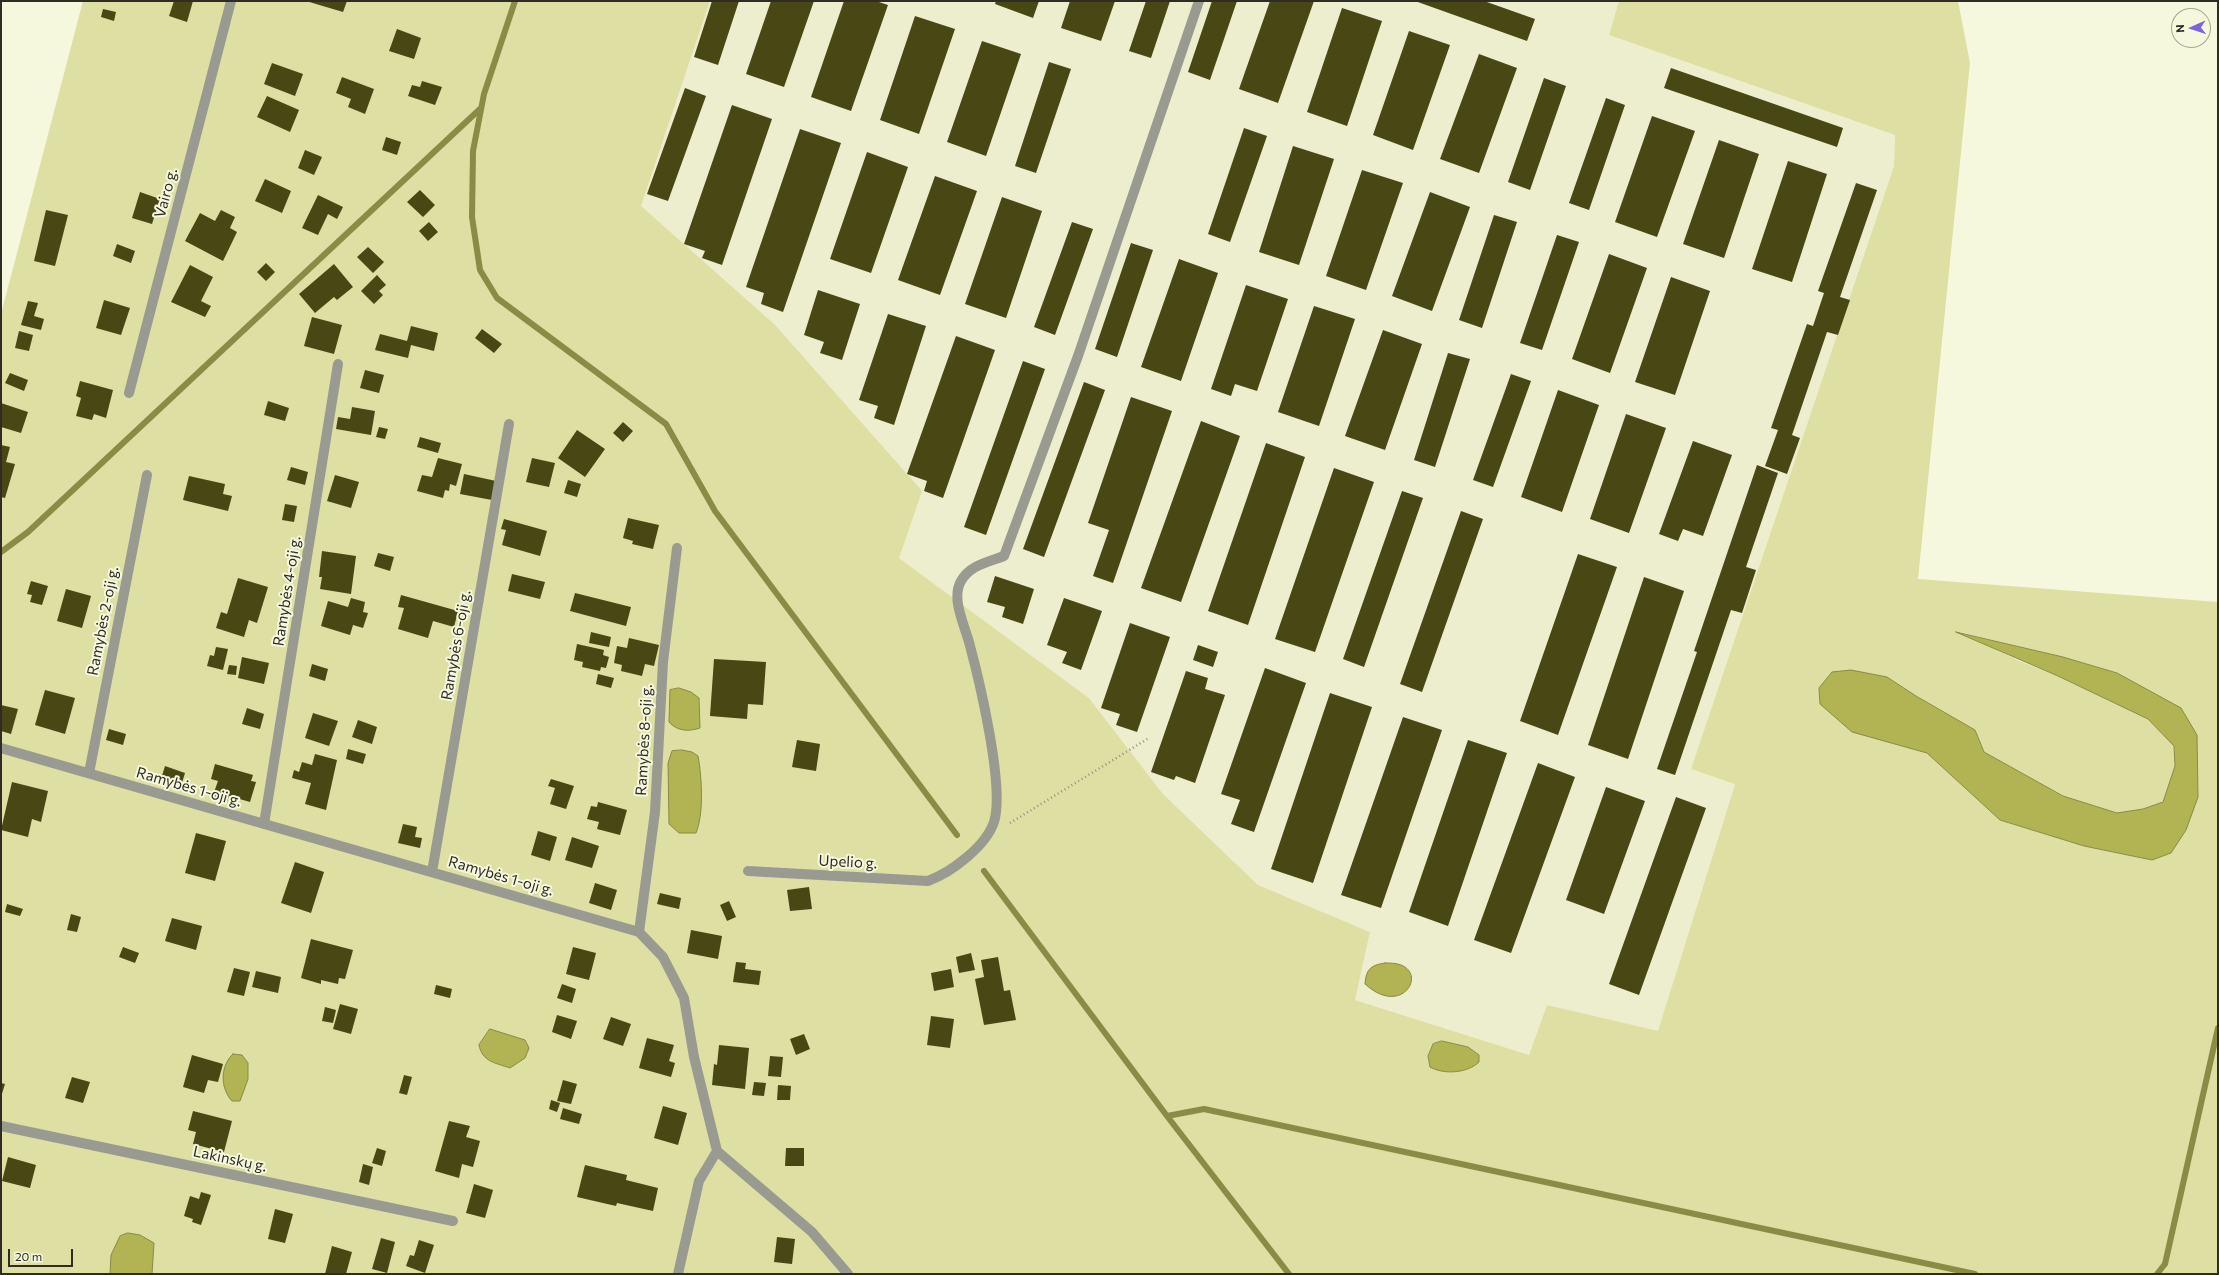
<!DOCTYPE html>
<meta charset="utf-8">
<style>
body{margin:0}
#map{position:relative;width:2219px;height:1275px;overflow:hidden;background:#f6f8de;font-family:Commissioner,sans-serif}
canvas{display:block}
.frame{position:absolute;inset:0;border:2px solid #2d2d24;pointer-events:none}
.north{position:absolute;left:2171px;top:8px;width:40px;height:40px;box-sizing:border-box;background:#f6f8de;border:1px solid #a6a794;border-radius:50%;rotate:267deg;font-size:11px;font-weight:700;line-height:16px;text-align:center;color:#2d2d24}
.north::after{content:'';display:block;margin:auto;width:14px;height:18px;background:#7e63de;clip-path:polygon(50% 0,100% 100%,50% 72%,0 100%)}
.scale{position:absolute;left:8px;top:1249px;width:65px;height:18px;box-sizing:border-box;border:2px solid #2d2d24;border-top:0;padding-left:5px;font-size:12px;line-height:14px;white-space:nowrap;color:#2d2d24;-webkit-text-stroke:3px #f6f8de;paint-order:stroke}
</style>
<div id="map">
<canvas width="2219" height="1275"></canvas>
<div class="frame"></div>
<div class="north">N</div>
<div class="scale">20 m</div>
</div>
<script>
const g = document.querySelector('canvas').getContext('2d');
g.lineJoin = 'round';
function fillPath(path, color) { g.fillStyle = color; g.fill(path, 'evenodd'); }
function stroke(path, color, width, dash) { g.strokeStyle = color; g.lineWidth = width; g.lineCap = dash ? 'butt' : 'round'; g.setLineDash(dash || []); g.stroke(path); }
function write(font, color, halo, rows, align = 'center') {
  g.font = font + ' Commissioner,sans-serif'; g.lineWidth = 4; g.setLineDash([]); g.textBaseline = 'middle'; g.strokeStyle = halo; g.fillStyle = color; for (const [text, x, y, turn = 0] of rows) {
    g.save(); g.translate(x, y); g.rotate((+turn || 0) * Math.PI / 180); g.textAlign = isNaN(turn) ? turn : align; if (halo) g.strokeText(text, 0, 0); g.fillText(text, 0, 0); g.restore();
  }
}
fillPath(new Path2D(`
 M 710,1 L 1619,1 L 1609,35 L 1895,135 L 1894,166 L 1691,769 L 1735,783 L 1658,1032 L 1547,1005 L 1529,1055 L 1355,1000 L 1370,932 L 1258,885 L 1163,794 L 1089,698 L 899,558 L 641,206 Z`), '#eceecd');
fillPath(new Path2D(`
 M 83,1 L 710,1 L 641,206 L 775,325 L 922,491 L 899,558 L 1089,698 L 1163,794 L 1258,885 L 1370,932 L 1355,1000 L 1529,1055 L 1547,1005 L 1658,1031 L 1735,784 L 1691,769 L 1894,166 L 1895,135 L 1609,35 L 1619,1 L 1958,1 L 1970,63 L 1918,579 L 2218,602 L 2218,1274 L 1,1274 L 1,314 ZM 1959,632 L 2063,657 L 2117,673 L 2197,735 L 2186,830 L 2171,852 L 2152,860 L 2084,846 L 2000,820 L 1927,753 L 1887,677 L 1916,696 L 1975,730 L 1984,752 L 2063,796 L 2117,813 L 2143,809 L 2163,802 L 2175,766 L 2174,746 L 2148,719 L 2058,676 L 2022,662 ZM 1442,1041 L 1468,1047 L 1479,1055 L 1430,1067 L 1428,1056 L 1433,1044 Z`), '#dddfa3');
const water = new Path2D(`
 M 1956,632 L 2063,657 L 2117,673 L 2181,708 L 2197,735 L 2198,797 L 2186,830 L 2171,853 L 2152,860 L 2084,846 L 2000,820 L 1927,753 L 1852,732 L 1820,704 L 1819,688 L 1832,672 L 1851,670 L 1887,677 L 1916,696 L 1975,730 L 1984,752 L 2063,796 L 2117,813 L 2143,809 L 2163,802 L 2175,766 L 2174,746 L 2148,719 L 2058,676 Z
 M 679,688 L 691,692 L 699,698 L 700,728 C 688,732 677,731 669,722 L 670,690 Z
 M 682,750 L 692,752 L 698,756 C 702,776 704,815 696,833 L 679,833 L 669,824 L 668,763 L 672,751 Z
 M 1385,963 C 1390,963 1396,963 1401,965 C 1427,975 1401,1017 1365,984 C 1366,969 1371,965 1385,963 Z
 M 490,1029 L 525,1040 L 529,1048 L 525,1058 L 510,1068 C 496,1063 482,1062 479,1045 Z
 M 1442,1041 L 1468,1047 L 1479,1055 L 1479,1062 C 1468,1073 1444,1075 1430,1067 L 1428,1056 L 1433,1044 Z
 M 233,1054 L 242,1055 L 248,1063 L 248,1079 L 240,1101 L 232,1101 C 220,1088 220,1066 233,1054 Z
 M 128,1233 L 140,1235 L 154,1243 L 152,1274 L 110,1274 L 111,1255 L 120,1236 Z`);
fillPath(water, '#b2b353');
stroke(water, '#8a8b45', 1);
stroke(new Path2D(`
 M 515,1 L 484,94 L 473,151 L 472,217 L 480,270 L 497,298 L 666,424 L 715,511 L 957,835
 M 1,552 L 28,532 L 481,108
 M 984,871 L 1167,1116 L 1289,1274
 M 1167,1116 L 1204,1109 L 1975,1274
 M 2157,1274 L 2165,1264 L 2218,1028`), '#8a8b45', 6);
fillPath(new Path2D(`
 M 174,1 L 193,1 L 187,22 L 169,16 Z
 M 306,1 L 347,1 L 343,12 Z
 M 712,1 L 739,1 L 718,65 L 694,57 Z
 M 771,1 L 814,1 L 784,87 L 746,74 Z
 M 844,1 L 876,1 L 888,5 L 851,111 L 811,97 Z
 M 996,1 L 1039,1 L 1033,18 L 995,4 Z
 M 1070,1 L 1115,1 L 1101,41 L 1061,28 Z
 M 1146,1 L 1170,1 L 1151,58 L 1129,51 Z
 M 1212,1 L 1237,1 L 1210,80 L 1188,72 Z
 M 1270,1 L 1314,1 L 1278,103 L 1239,89 Z
 M 1415,1 L 1484,1 L 1535,19 L 1527,41 Z
 M 1342,8 L 1382,21 L 1347,126 L 1307,112 Z
 M 103,9 L 116,12 L 114,21 L 101,17 Z
 M 915,16 L 955,29 L 919,134 L 880,120 Z
 M 397,29 L 421,38 L 414,59 L 389,51 Z
 M 1409,31 L 1450,45 L 1413,150 L 1373,135 Z
 M 982,41 L 1021,54 L 986,156 L 947,142 Z
 M 1479,54 L 1517,68 L 1479,173 L 1440,159 Z
 M 1049,62 L 1071,69 L 1036,173 L 1015,166 Z
 M 272,63 L 303,74 L 295,96 L 264,84 Z
 M 1671,68 L 1843,128 L 1837,147 L 1664,88 Z
 M 342,77 L 374,89 L 365,114 L 348,107 L 351,99 L 336,93 Z
 M 1544,78 L 1566,86 L 1530,190 L 1508,182 Z
 M 422,81 L 442,87 L 435,105 L 408,96 L 412,85 L 420,87 Z
 M 685,88 L 706,96 L 668,201 L 647,194 Z
 M 267,96 L 299,110 L 290,132 L 257,117 Z
 M 1606,98 L 1625,105 L 1589,210 L 1569,203 Z
 M 732,105 L 772,119 L 722,265 L 702,258 L 705,251 L 684,244 Z
 M 1652,116 L 1695,131 L 1657,237 L 1615,222 Z
 M 1244,128 L 1267,136 L 1230,242 L 1208,234 Z
 M 800,129 L 841,143 L 783,312 L 761,304 L 764,293 L 746,287 Z
 M 386,137 L 401,142 L 397,155 L 382,150 Z
 M 1719,140 L 1759,154 L 1724,258 L 1683,244 Z
 M 1293,146 L 1334,159 L 1299,265 L 1259,252 Z
 M 305,150 L 322,157 L 314,175 L 298,168 Z
 M 867,152 L 908,167 L 871,273 L 830,259 Z
 M 1788,161 L 1827,174 L 1792,282 L 1752,269 Z
 M 1362,170 L 1403,183 L 1366,290 L 1326,276 Z
 M 935,176 L 977,191 L 940,295 L 898,280 Z
 M 265,179 L 291,191 L 282,213 L 255,201 Z
 M 1856,183 L 1877,190 L 1840,297 L 1850,300 L 1838,335 L 1827,332 L 1792,435 L 1800,438 L 1787,474 L 1765,466 L 1778,430 L 1771,428 L 1807,324 L 1813,326 L 1824,293 L 1818,291 Z
 M 420,190 L 435,205 L 423,217 L 407,202 Z
 M 140,192 L 160,199 L 152,224 L 132,218 Z
 M 1430,192 L 1470,207 L 1432,311 L 1392,296 Z
 M 318,195 L 343,207 L 337,219 L 328,214 L 318,235 L 302,228 Z
 M 1002,197 L 1042,211 L 1006,318 L 965,304 Z
 M 46,210 L 68,215 L 55,266 L 34,261 Z
 M 221,210 L 235,217 L 230,228 L 237,232 L 223,261 L 185,241 L 200,213 L 215,221 Z
 M 1494,215 L 1517,222 L 1482,328 L 1459,320 Z
 M 429,222 L 438,232 L 428,241 L 419,231 Z
 M 1072,222 L 1093,229 L 1055,335 L 1034,327 Z
 M 1557,235 L 1579,242 L 1542,350 L 1520,343 Z
 M 1131,243 L 1153,250 L 1117,357 L 1095,349 Z
 M 117,244 L 135,251 L 131,263 L 113,256 Z
 M 368,247 L 384,262 L 373,273 L 357,257 Z
 M 1609,254 L 1647,268 L 1610,373 L 1572,359 Z
 M 1179,259 L 1218,273 L 1181,381 L 1141,367 Z
 M 266,263 L 275,272 L 266,281 L 257,272 Z
 M 334,264 L 353,287 L 337,300 L 334,297 L 315,313 L 299,294 Z
 M 190,265 L 213,277 L 201,301 L 211,306 L 205,317 L 171,302 Z
 M 377,275 L 386,285 L 379,291 L 383,295 L 374,304 L 361,291 Z
 M 1671,277 L 1710,291 L 1675,395 L 1635,382 Z
 M 1246,285 L 1288,299 L 1257,391 L 1235,384 L 1231,396 L 1211,389 Z
 M 818,290 L 860,304 L 842,360 L 820,353 L 824,342 L 804,335 Z
 M 104,300 L 130,308 L 121,335 L 96,328 Z
 M 28,301 L 38,303 L 34,316 L 44,319 L 41,330 L 21,325 Z
 M 1314,306 L 1355,319 L 1319,426 L 1278,412 Z
 M 888,314 L 926,326 L 894,425 L 874,418 L 878,406 L 859,400 Z
 M 312,317 L 342,325 L 334,354 L 304,346 Z
 M 411,326 L 438,333 L 434,351 L 411,345 L 408,358 L 375,350 L 380,334 L 407,341 Z
 M 482,329 L 502,344 L 494,353 L 475,338 Z
 M 1383,330 L 1422,344 L 1385,450 L 1345,436 Z
 M 19,331 L 33,335 L 29,351 L 15,348 Z
 M 956,336 L 995,350 L 943,498 L 924,491 L 927,481 L 907,474 Z
 M 1448,353 L 1470,359 L 1435,467 L 1414,460 Z
 M 1023,361 L 1045,369 L 986,535 L 964,527 Z
 M 365,370 L 384,375 L 379,393 L 360,388 Z
 M 10,373 L 28,380 L 24,391 L 5,383 Z
 M 1511,374 L 1531,381 L 1493,487 L 1473,480 Z
 M 80,381 L 113,390 L 106,418 L 94,414 L 92,420 L 76,416 L 81,398 L 76,396 Z
 M 1084,382 L 1105,390 L 1044,557 L 1023,549 Z
 M 1558,390 L 1599,405 L 1562,512 L 1521,497 Z
 M 1131,397 L 1172,411 L 1113,583 L 1093,576 L 1109,530 L 1088,523 Z
 M 268,401 L 289,408 L 285,421 L 264,415 Z
 M 1,403 L 28,412 L 21,433 L 1,427 Z
 M 352,407 L 375,411 L 371,435 L 336,429 L 338,417 L 350,419 Z
 M 1626,414 L 1666,428 L 1629,533 L 1590,519 Z
 M 1201,421 L 1240,436 L 1181,602 L 1141,588 Z
 M 623,422 L 633,431 L 623,442 L 613,433 Z
 M 379,427 L 388,429 L 385,439 L 376,437 Z
 M 577,430 L 605,449 L 585,477 L 558,458 Z
 M 420,437 L 441,443 L 438,453 L 417,447 Z
 M 1693,441 L 1732,455 L 1703,536 L 1683,529 L 1678,541 L 1659,534 Z
 M 1266,443 L 1305,457 L 1248,625 L 1208,611 Z
 M 1,445 L 10,447 L 6,462 L 15,464 L 5,498 L 1,497 Z
 M 438,458 L 462,464 L 456,486 L 450,484 L 449,491 L 445,490 L 443,498 L 417,491 L 422,475 L 432,477 Z
 M 532,458 L 555,463 L 549,487 L 526,482 Z
 M 1757,465 L 1778,473 L 1746,567 L 1756,570 L 1742,613 L 1731,610 L 1675,775 L 1657,769 L 1697,652 L 1694,651 Z
 M 291,467 L 308,472 L 305,485 L 287,480 Z
 M 1334,468 L 1374,482 L 1315,652 L 1275,639 Z
 M 464,474 L 496,481 L 492,500 L 460,494 Z
 M 335,475 L 359,482 L 351,508 L 327,501 Z
 M 189,476 L 225,484 L 223,494 L 232,496 L 228,511 L 183,500 Z
 M 568,480 L 581,484 L 577,497 L 564,493 Z
 M 1402,491 L 1423,498 L 1364,667 L 1343,659 Z
 M 285,504 L 297,506 L 294,522 L 282,520 Z
 M 1461,511 L 1483,519 L 1422,692 L 1400,684 Z
 M 628,518 L 659,525 L 653,549 L 632,544 L 633,541 L 623,538 Z
 M 504,519 L 547,531 L 540,556 L 502,545 L 506,530 L 501,529 Z
 M 322,551 L 356,556 L 351,594 L 320,589 L 322,577 L 319,577 Z
 M 378,553 L 394,557 L 390,571 L 374,566 Z
 M 1578,554 L 1617,567 L 1558,735 L 1520,721 Z
 M 512,574 L 545,582 L 540,599 L 508,591 Z
 M 995,576 L 1034,589 L 1023,624 L 1002,617 L 1005,607 L 987,602 Z
 M 1644,577 L 1684,591 L 1628,759 L 1588,745 Z
 M 238,578 L 268,587 L 257,623 L 249,620 L 244,637 L 216,628 L 221,612 L 227,614 Z
 M 31,581 L 48,586 L 42,605 L 30,602 L 32,595 L 27,594 Z
 M 66,589 L 91,596 L 82,628 L 57,621 Z
 M 575,593 L 631,607 L 626,626 L 570,611 Z
 M 401,595 L 458,611 L 454,627 L 433,621 L 428,638 L 398,629 L 404,608 L 398,607 Z
 M 351,598 L 365,602 L 363,612 L 368,613 L 363,628 L 353,625 L 350,635 L 321,626 L 328,601 L 348,607 Z
 M 1064,598 L 1102,611 L 1081,670 L 1062,663 L 1067,652 L 1047,645 Z
 M 1130,623 L 1170,637 L 1137,732 L 1116,725 L 1120,714 L 1101,708 Z
 M 591,632 L 611,637 L 609,647 L 589,643 Z
 M 629,638 L 659,645 L 654,666 L 645,664 L 642,676 L 621,671 L 622,665 L 614,663 L 617,646 L 627,648 Z
 M 577,644 L 604,650 L 603,655 L 609,657 L 606,668 L 601,667 L 600,671 L 582,667 L 583,662 L 574,660 Z
 M 1198,645 L 1218,652 L 1213,667 L 1193,660 Z
 M 216,647 L 228,649 L 223,670 L 207,666 L 210,655 L 214,656 Z
 M 242,657 L 269,663 L 264,684 L 238,678 Z
 M 714,659 L 766,662 L 763,705 L 748,704 L 747,719 L 710,716 Z
 M 312,664 L 328,669 L 325,681 L 309,676 Z
 M 229,665 L 237,666 L 236,675 L 227,674 Z
 M 1265,668 L 1306,683 L 1254,832 L 1231,824 L 1240,800 L 1221,794 Z
 M 1186,671 L 1208,678 L 1205,689 L 1225,695 L 1195,783 L 1176,776 L 1174,780 L 1151,772 Z
 M 598,674 L 614,678 L 611,688 L 596,684 Z
 M 45,690 L 75,698 L 65,734 L 35,725 Z
 M 1330,693 L 1372,707 L 1313,883 L 1271,869 Z
 M 1,705 L 18,709 L 11,734 L 1,731 Z
 M 247,708 L 264,714 L 260,729 L 242,724 Z
 M 313,713 L 338,721 L 329,746 L 305,738 Z
 M 1403,717 L 1442,730 L 1381,908 L 1341,895 Z
 M 358,720 L 377,727 L 372,744 L 352,737 Z
 M 109,729 L 126,734 L 123,745 L 106,740 Z
 M 797,740 L 820,744 L 816,771 L 792,767 Z
 M 1468,740 L 1507,753 L 1448,926 L 1409,912 Z
 M 348,749 L 366,754 L 363,764 L 346,759 Z
 M 315,754 L 337,760 L 326,810 L 305,804 L 311,783 L 292,778 L 294,770 L 299,772 L 302,762 L 312,765 Z
 M 1538,763 L 1575,777 L 1511,953 L 1474,940 Z
 M 215,764 L 253,775 L 251,781 L 256,782 L 250,802 L 229,796 L 227,802 L 212,798 L 218,781 L 211,779 Z
 M 165,766 L 185,773 L 181,786 L 161,779 Z
 M 551,779 L 574,786 L 566,809 L 550,804 L 555,788 L 548,786 Z
 M 12,782 L 48,791 L 41,822 L 32,819 L 28,837 L 1,830 Z
 M 1606,787 L 1645,801 L 1604,914 L 1566,900 Z
 M 1676,797 L 1706,808 L 1639,995 L 1609,984 Z
 M 598,802 L 627,810 L 620,835 L 597,829 L 599,822 L 587,819 L 591,806 L 597,807 Z
 M 403,824 L 417,827 L 415,837 L 422,838 L 420,848 L 398,843 Z
 M 538,831 L 557,837 L 550,861 L 531,855 Z
 M 196,833 L 226,841 L 215,881 L 185,873 Z
 M 572,837 L 599,846 L 592,868 L 565,860 Z
 M 295,862 L 324,872 L 311,913 L 281,903 Z
 M 595,883 L 617,890 L 611,910 L 589,903 Z
 M 809,887 L 812,909 L 790,911 L 787,890 Z
 M 660,893 L 681,898 L 679,909 L 657,904 Z
 M 729,901 L 736,917 L 727,921 L 720,905 Z
 M 7,904 L 23,909 L 20,916 L 5,912 Z
 M 71,914 L 81,917 L 77,932 L 67,930 Z
 M 172,918 L 202,926 L 196,950 L 165,941 Z
 M 691,930 L 722,936 L 718,959 L 687,953 Z
 M 311,939 L 353,950 L 345,979 L 339,978 L 338,984 L 321,980 L 321,984 L 301,978 Z
 M 123,947 L 139,953 L 135,963 L 119,957 Z
 M 573,947 L 596,953 L 589,980 L 566,974 Z
 M 971,953 L 975,970 L 959,973 L 956,957 Z
 M 998,957 L 1004,991 L 1010,990 L 1016,1020 L 984,1025 L 975,979 L 984,977 L 981,960 Z
 M 736,962 L 746,963 L 745,969 L 761,971 L 759,985 L 733,982 Z
 M 234,968 L 250,972 L 244,996 L 227,992 Z
 M 951,969 L 954,987 L 934,991 L 931,973 Z
 M 256,971 L 281,977 L 278,993 L 252,987 Z
 M 562,984 L 576,989 L 572,1003 L 557,998 Z
 M 436,985 L 452,989 L 450,998 L 434,994 Z
 M 340,1004 L 358,1009 L 351,1034 L 333,1029 Z
 M 325,1007 L 336,1010 L 333,1023 L 322,1021 Z
 M 557,1015 L 577,1021 L 571,1039 L 552,1032 Z
 M 931,1016 L 954,1019 L 950,1048 L 927,1045 Z
 M 611,1017 L 631,1024 L 623,1046 L 603,1039 Z
 M 804,1034 L 810,1049 L 796,1055 L 790,1039 Z
 M 647,1038 L 674,1045 L 669,1061 L 675,1063 L 671,1077 L 639,1068 Z
 M 719,1045 L 749,1048 L 745,1089 L 712,1085 L 714,1064 L 717,1065 Z
 M 192,1055 L 223,1064 L 218,1082 L 208,1080 L 204,1093 L 183,1087 Z
 M 770,1056 L 783,1057 L 781,1077 L 768,1076 Z
 M 404,1075 L 412,1077 L 407,1095 L 399,1093 Z
 M 72,1077 L 90,1082 L 83,1103 L 65,1098 Z
 M 563,1080 L 577,1084 L 571,1104 L 557,1101 Z
 M 754,1082 L 766,1083 L 764,1096 L 752,1095 Z
 M 1,1083 L 5,1084 L 1,1097 Z
 M 778,1085 L 791,1086 L 790,1100 L 777,1100 Z
 M 551,1100 L 560,1103 L 557,1112 L 549,1109 Z
 M 663,1106 L 687,1113 L 678,1145 L 654,1138 Z
 M 563,1108 L 582,1114 L 579,1124 L 560,1119 Z
 M 193,1111 L 232,1121 L 224,1152 L 193,1144 L 196,1132 L 188,1130 Z
 M 449,1121 L 470,1126 L 466,1137 L 480,1141 L 473,1167 L 462,1164 L 459,1178 L 435,1171 Z
 M 377,1148 L 386,1151 L 382,1166 L 372,1163 Z
 M 786,1148 L 804,1148 L 804,1166 L 785,1166 Z
 M 8,1157 L 36,1165 L 30,1188 L 2,1181 Z
 M 363,1164 L 373,1167 L 369,1185 L 359,1182 Z
 M 585,1165 L 627,1175 L 626,1180 L 658,1188 L 653,1211 L 617,1203 L 616,1206 L 577,1197 Z
 M 474,1184 L 493,1190 L 485,1218 L 466,1213 Z
 M 201,1192 L 211,1195 L 201,1225 L 192,1222 L 193,1219 L 184,1216 L 190,1196 L 199,1199 Z
 M 275,1209 L 293,1214 L 285,1243 L 268,1239 Z
 M 777,1237 L 795,1239 L 792,1264 L 774,1262 Z
 M 381,1238 L 395,1242 L 387,1273 L 372,1269 Z
 M 419,1240 L 434,1245 L 425,1273 L 406,1266 L 410,1255 L 414,1256 Z
 M 332,1246 L 352,1252 L 346,1274 L 325,1274 Z`), '#484814');
stroke(new Path2D(`
 M 1010,823 L 1149,738`), '#939483', 2.5, [1, 3]);
stroke(new Path2D(`
 M 129,393 L 231,1
 M 1,748 L 639,932 L 663,957 L 684,998 L 694,1057 L 717,1151 L 699,1181 L 678,1274
 M 89,773 L 147,475
 M 264,824 L 338,364
 M 748,871 L 928,881 C 952,872 986,846 994,822 C 1005,787 979,679 969,642 C 964,624 951,598 961,581 C 970,565 988,562 1004,556 L 1078,356 L 1199,1
 M 432,872 L 509,424
 M 639,932 L 655,812 L 663,662 L 677,548
 M 1,1126 L 453,1221
 M 717,1151 L 812,1232 L 848,1274`), '#9a9b90', 10);
write('15px', '#2d2d24', '#f6f8de', [
 ["Vairo g.",166,193,-75],
 ["Ramybės 4-oji g.",287,591,-81],
 ["Ramybės 2-oji g.",103,621,-79],
 ["Ramybės 6-oji g.",456,645,-80],
 ["Ramybės 8-oji g.",644,740,-87],
 ["Ramybės 1-oji g.",189,787,16],
 ["Upelio g.",848,862,3],
 ["Ramybės 1-oji g.",501,876,16],
 ["Lakinskų g.",230,1159,12]
]);
</script>
